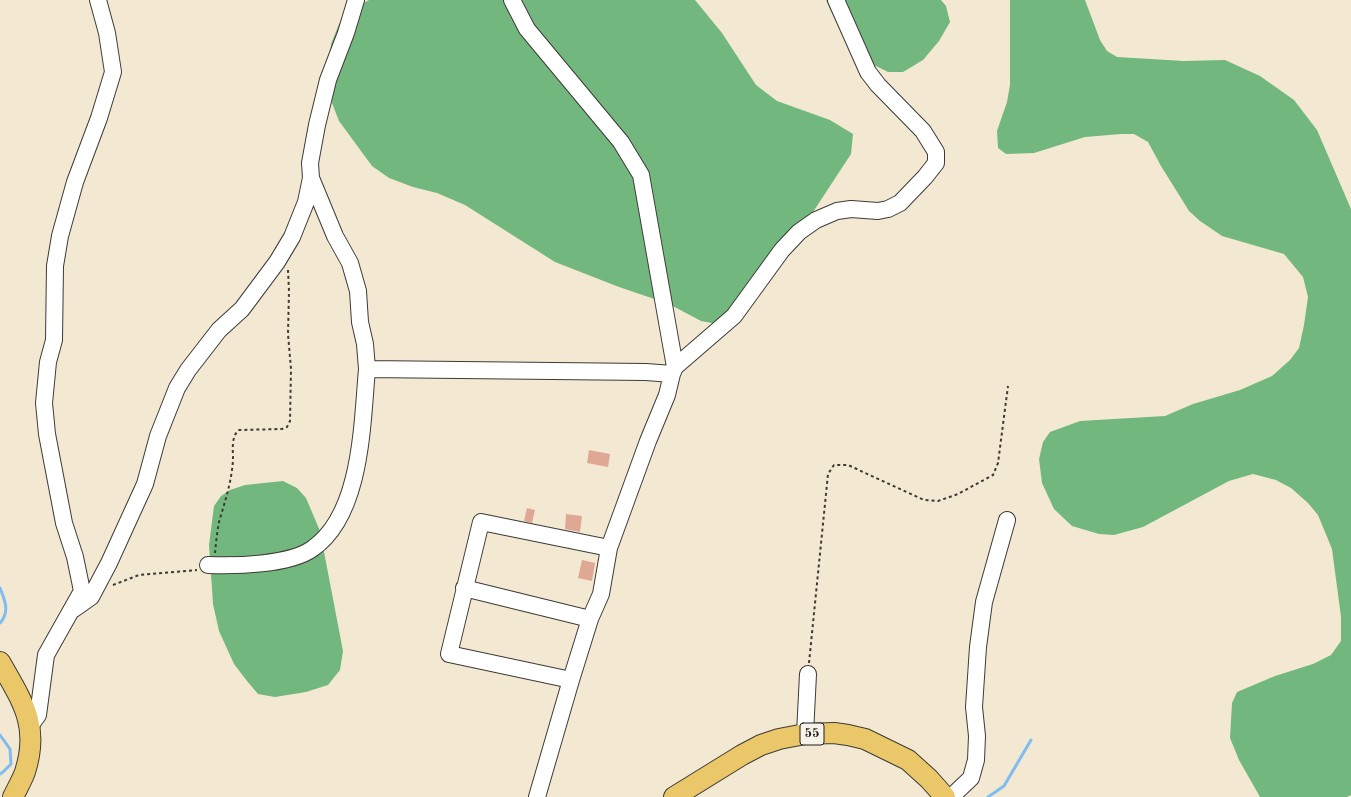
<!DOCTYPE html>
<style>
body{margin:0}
canvas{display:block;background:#f3e8d1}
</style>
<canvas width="1351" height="797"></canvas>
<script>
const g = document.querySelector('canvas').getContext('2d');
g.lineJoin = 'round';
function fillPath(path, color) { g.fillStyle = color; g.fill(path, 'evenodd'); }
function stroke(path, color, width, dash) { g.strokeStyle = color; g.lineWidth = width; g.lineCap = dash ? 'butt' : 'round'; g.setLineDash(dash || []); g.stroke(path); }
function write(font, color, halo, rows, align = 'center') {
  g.font = font + ' "Old Standard TT",serif'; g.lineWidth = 3; g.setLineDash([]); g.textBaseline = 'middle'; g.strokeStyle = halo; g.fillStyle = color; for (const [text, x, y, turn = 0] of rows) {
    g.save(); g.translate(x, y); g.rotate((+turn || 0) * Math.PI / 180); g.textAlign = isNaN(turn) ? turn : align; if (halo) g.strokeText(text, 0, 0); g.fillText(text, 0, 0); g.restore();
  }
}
fillPath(new Path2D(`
 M 369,0 L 695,0 L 722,33 L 756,85 L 777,101 L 830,120 L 853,134 L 851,154 L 815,209 L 742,312 L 717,324 L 701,321 L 669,304 L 619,287 L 555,262 L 465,205 L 437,193 L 413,187 L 389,178 L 372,166 L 339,121 L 330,98 L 329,66 L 331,44 L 339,24 L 349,11 Z
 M 826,0 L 941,0 L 946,6 L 950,22 L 939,41 L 923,60 L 903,72 L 888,72 L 866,61 L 842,35 Z
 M 1010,0 L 1085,0 L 1100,40 L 1107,51 L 1117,57 L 1184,61 L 1225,60 L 1260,76 L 1294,100 L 1317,130 L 1351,209 L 1351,795 L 1347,797 L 1260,797 L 1239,760 L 1230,738 L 1232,703 L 1237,692 L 1275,676 L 1313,664 L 1331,655 L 1341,641 L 1341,617 L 1332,549 L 1318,515 L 1308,503 L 1291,488 L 1276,480 L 1253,474 L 1229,481 L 1143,527 L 1114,535 L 1099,534 L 1072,526 L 1054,509 L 1042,483 L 1039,459 L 1043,442 L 1050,432 L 1080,421 L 1165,416 L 1193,404 L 1240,390 L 1272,376 L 1290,360 L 1299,348 L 1304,325 L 1308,297 L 1303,277 L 1284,254 L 1222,236 L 1200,221 L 1189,211 L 1161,166 L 1148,142 L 1134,134 L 1121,134 L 1085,137 L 1034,153 L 1006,154 L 998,148 L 997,131 L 1007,102 L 1010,85 Z
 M 283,481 L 297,488 L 306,498 L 320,531 L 343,651 L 340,670 L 328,685 L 306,692 L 275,697 L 258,694 L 247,681 L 234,664 L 219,631 L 213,604 L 209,545 L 214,506 L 221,496 L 230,490 L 245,485 Z`), '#72b87e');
stroke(new Path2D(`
 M 0,588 C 5,600 10,612 0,623
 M 0,735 L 10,749 L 11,764 L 3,772 L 0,774
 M 988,797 L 1004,786 L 1031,740`), '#7ebcf1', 3);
fillPath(new Path2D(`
 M 589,450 L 610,454 L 608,467 L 587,463 Z
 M 527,508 L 535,510 L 532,523 L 524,521 Z
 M 566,514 L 582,516 L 580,532 L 565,529 Z
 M 582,560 L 595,563 L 592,581 L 578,578 Z`), '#dfa895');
const minor = new Path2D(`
 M 512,0 L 527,29 L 621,142 L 641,175 L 675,367 L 672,374 L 667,395 L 648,441 L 609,548 L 601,594 L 590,619 L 571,680 L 537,797
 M 311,178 L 335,236 L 350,263 L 358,291 L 360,322 L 365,344 L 367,369 L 646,372 L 672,374
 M 675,367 L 734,316 L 782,250 L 799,232 L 816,220 L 837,211 L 851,209 L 878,211 L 888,209 L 900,203 L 925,177 L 936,163 L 936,152 L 923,131 L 878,85 L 868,72 L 836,0
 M 208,565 C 236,566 289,565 312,549 C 362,515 362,424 367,369
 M 464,588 L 590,619
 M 74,609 L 91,597 L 109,563 L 145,484 L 158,436 L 177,388 L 188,370 L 219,330 L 242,309 L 277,262 L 292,237 L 306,202 L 311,178 L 310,163 L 317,125 L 328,80 L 346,33 L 356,0
 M 571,680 L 449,654 L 481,522 L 609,548
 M 30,726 L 38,715 L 46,655 L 82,591 L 75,557 L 64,523 L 47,434 L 44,403 L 48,362 L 54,340 L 55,266 L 60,236 L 75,182 L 99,118 L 113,72 L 107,33 L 98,0
 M 805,734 L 808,674
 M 951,797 L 971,778 L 976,760 L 977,736 L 974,707 L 978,647 L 984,602 L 1007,520`);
const major = new Path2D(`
 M 0,662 C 22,701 40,725 25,772 C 22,780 17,789 13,797
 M 674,797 L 742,755 L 761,745 L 779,739 L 805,734 L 834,733 L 848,735 L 865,739 L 908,760 L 929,779 L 945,797`);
stroke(minor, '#3c3b37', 18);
stroke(major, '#3c3b37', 22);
stroke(new Path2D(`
 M 215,553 C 216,543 217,532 219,522 C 225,501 232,481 233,459 C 233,450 231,436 239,430 L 282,429 L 287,427 L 290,421 L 291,369 L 288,334 L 289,291 L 288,270
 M 113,585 L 139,575 L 197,570
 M 809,663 L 828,474 L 834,465 L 848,465 L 924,500 L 938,501 L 958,494 L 993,475 L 998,463 L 1008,386`), '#3c3b37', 2, [3, 3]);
stroke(minor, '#fff', 16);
stroke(major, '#eac769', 20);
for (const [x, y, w] of [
 [812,734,24]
]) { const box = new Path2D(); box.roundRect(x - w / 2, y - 11, w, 22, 3); g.fillStyle = '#f7f3e8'; g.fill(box); stroke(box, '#1c1c1c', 1); }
write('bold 13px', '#1c1c1c', null, [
 ["55",812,734]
]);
</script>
